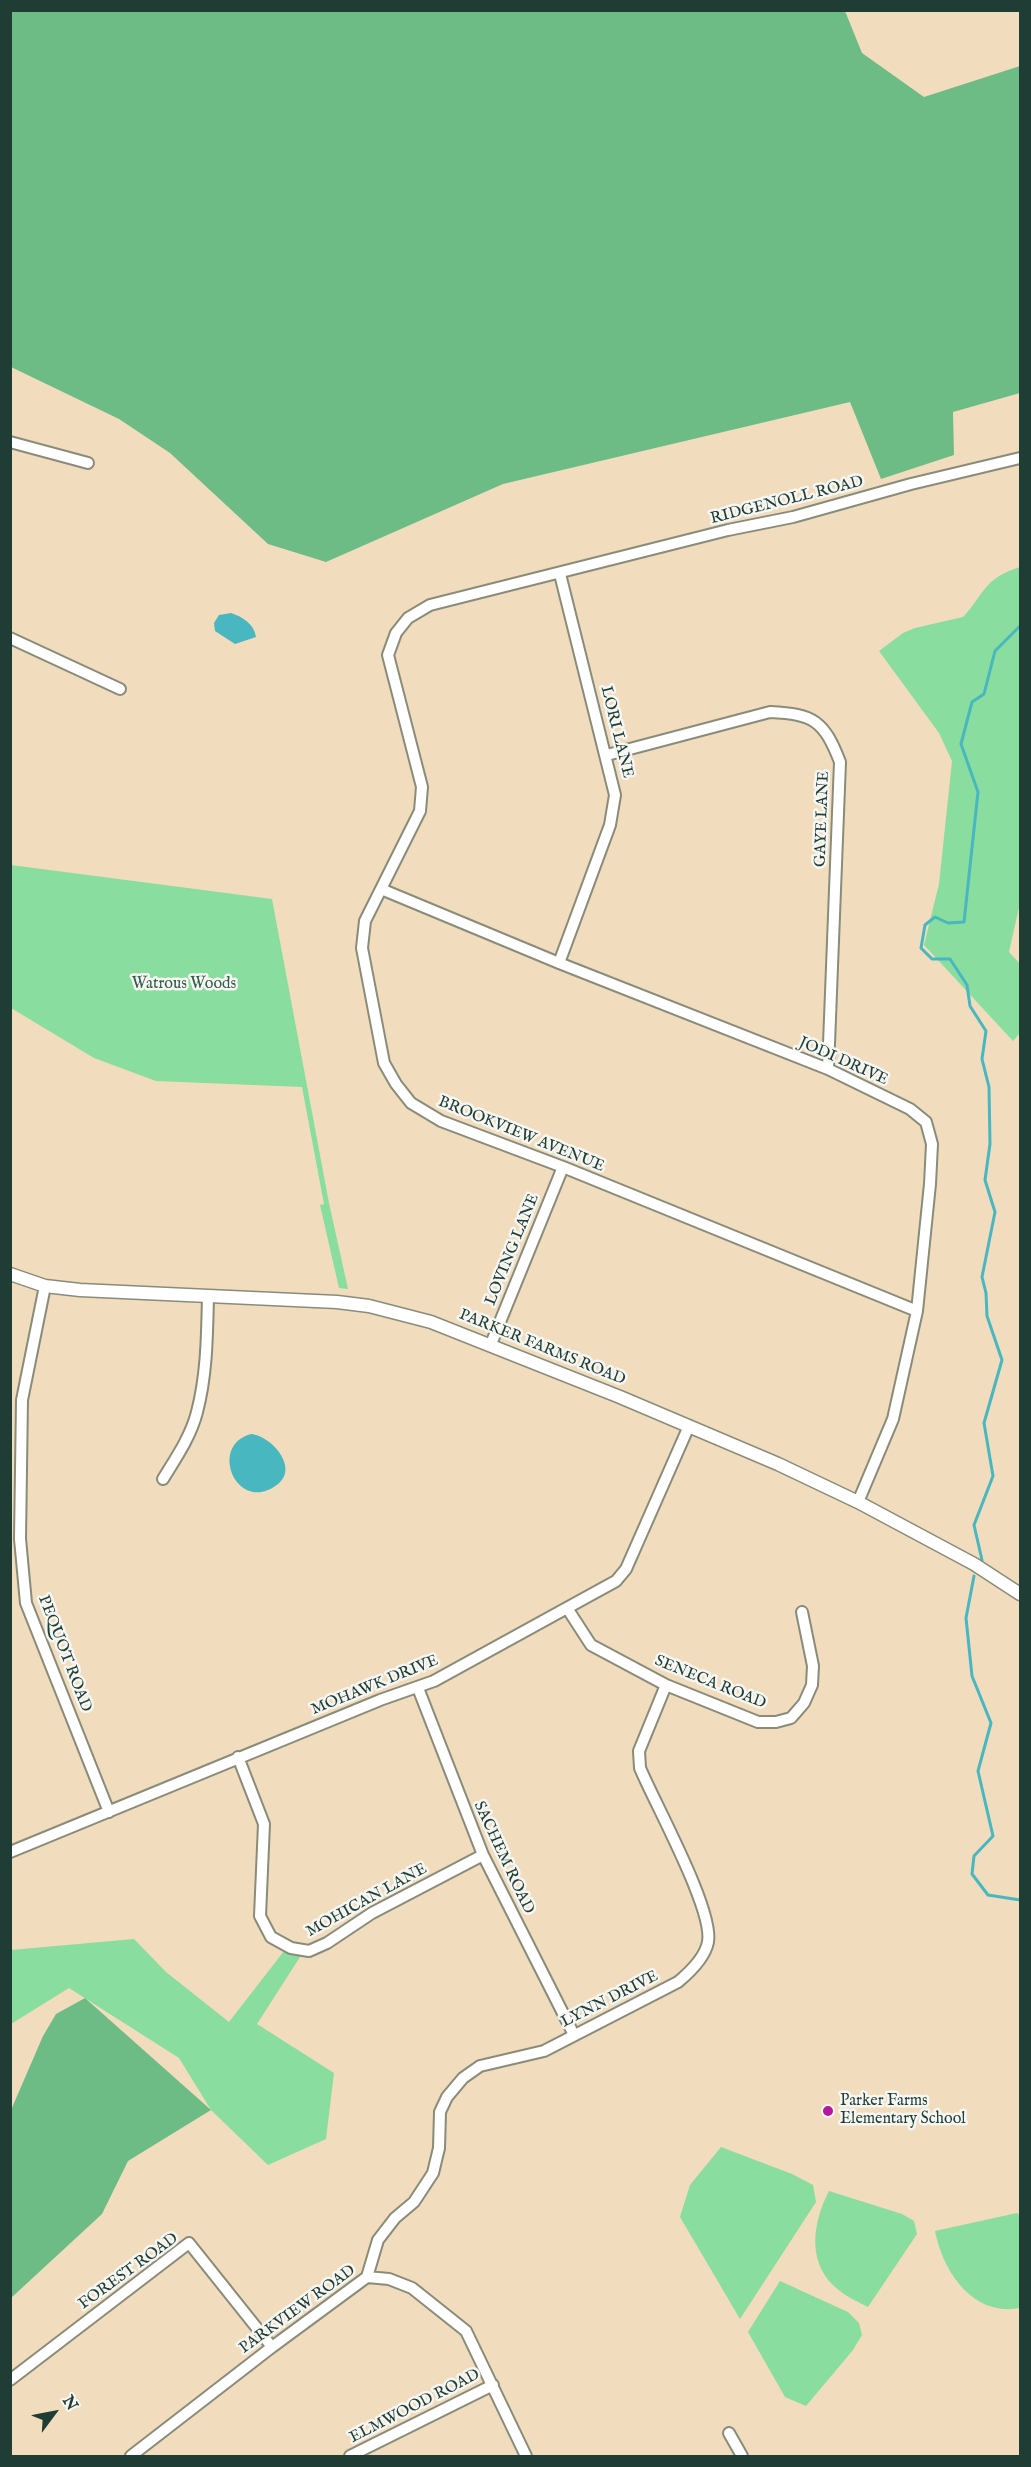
<!DOCTYPE html>
<style>
body{margin:0}
#map{position:relative;width:1031px;height:2467px;overflow:hidden;background:#f1dcbe;font-family:"IM FELL English",serif}
canvas{display:block}
.frame{position:absolute;inset:0;border:12px solid #1f3d34;pointer-events:none}
.north{position:absolute;left:24px;top:2383px;width:60px;height:60px;-webkit-text-stroke:4px #f6f6f2;paint-order:stroke;rotate:58deg;font-size:16px;font-weight:700;line-height:24px;text-align:center;color:#1f3d34}
.north::after{content:'';display:block;margin:auto;width:21px;height:27px;background:#1f3d34;clip-path:polygon(50% 0,100% 100%,50% 72%,0 100%)}
</style>
<div id="map">
<canvas width="1031" height="2467"></canvas>
<div class="frame"></div>
<div class="north">N</div>
</div>
<script>
const g = document.querySelector('canvas').getContext('2d');
g.lineJoin = 'round';
function fillPath(path, color) { g.fillStyle = color; g.fill(path, 'evenodd'); }
function stroke(path, color, width, dash) { g.strokeStyle = color; g.lineWidth = width; g.lineCap = dash ? 'butt' : 'round'; g.setLineDash(dash || []); g.stroke(path); }
function write(font, color, halo, rows, align = 'center') {
  g.font = font + ' "IM FELL English",serif'; g.lineWidth = 5; g.setLineDash([]); g.textBaseline = 'middle'; g.strokeStyle = halo; g.fillStyle = color; for (const [text, x, y, turn = 0] of rows) {
    g.save(); g.translate(x, y); g.rotate((+turn || 0) * Math.PI / 180); g.textAlign = isNaN(turn) ? turn : align; if (halo) g.strokeText(text, 0, 0); g.fillText(text, 0, 0); g.restore();
  }
}
fillPath(new Path2D(`
 M 1020,567 L 1020,903 L 1009,952 L 1020,964 L 1020,1033 L 1013,1041 L 924,945 L 939,884 L 952,761 L 939,733 L 879,651 L 903,633 L 915,628 L 963,617 C 986,592 983,579 1020,567 Z
 M 11,865 L 272,899 L 329,1203 L 348,1289 L 339,1288 L 320,1205 L 324,1204 L 302,1087 L 156,1081 L 94,1058 L 11,1008 Z
 M 134,1939 L 166,1972 L 229,2022 L 291,1942 L 307,1946 L 257,2024 L 334,2073 L 326,2139 L 268,2165 L 211,2110 L 179,2058 L 69,1988 L 11,2024 L 11,1950 Z
 M 721,2147 L 792,2174 L 813,2185 L 816,2202 L 740,2319 L 680,2217 L 690,2185 Z
 M 829,2191 L 902,2214 L 914,2221 L 917,2234 L 868,2307 C 859,2302 848,2298 840,2291 C 806,2266 812,2224 829,2191 Z
 M 1017,2213 L 1020,2215 L 1020,2308 C 973,2317 943,2272 935,2231 Z
 M 780,2281 L 848,2312 L 859,2323 L 862,2335 L 853,2350 L 806,2406 L 785,2397 L 748,2332 Z`), '#89dd9e');
fillPath(new Path2D(`
 M 10,11 L 845,11 L 862,53 L 924,97 L 1020,66 L 1020,393 L 953,412 L 954,455 L 881,479 L 850,402 L 503,484 L 326,562 L 268,544 L 170,453 L 119,419 L 11,367 Z
 M 85,1998 L 211,2110 L 128,2161 L 102,2214 L 11,2298 L 11,2110 L 43,2036 L 56,2014 Z`), '#6ebc85');
fillPath(new Path2D(`
 M 231,613 C 243,617 254,624 256,637 L 235,644 L 215,631 L 214,623 L 219,615 Z
 M 251,1434 C 272,1436 299,1468 278,1484 C 238,1516 207,1446 251,1434 Z`), '#48b7c0');
stroke(new Path2D(`
 M 982,1560 L 974,1525 L 993,1476 L 984,1423 L 1002,1360 L 987,1316 L 986,1293 L 982,1277 L 995,1212 L 985,1180 L 990,1144 L 989,1087 L 982,1059 L 986,1031 L 970,1006 L 967,985 L 950,959 L 932,959 L 921,948 L 925,925 L 935,917 L 948,923 L 964,922 L 978,792 L 961,744 L 972,702 L 984,694 L 995,651 L 1020,626
 M 974,1576 L 966,1618 L 972,1676 L 991,1723 L 978,1771 L 993,1836 L 974,1856 L 972,1874 L 988,1895 L 1020,1900`), '#48b7c0', 3);
const minor = new Path2D(`
 M 10,442 L 88,463
 M 10,638 L 120,689
 M 607,755 L 770,712 C 814,714 824,721 840,762 L 828,1069
 M 381,889 L 559,963 L 828,1069 L 910,1109 L 926,1122 L 932,1144 L 930,1184 L 917,1311 L 893,1419 L 858,1502
 M 559,963 L 610,825 L 615,795 L 560,574
 M 45,1286 L 22,1400 L 20,1539 L 26,1603 L 109,1812
 M 917,1311 L 563,1167 L 441,1121 L 411,1103 L 396,1084 L 384,1063 L 362,948 L 365,921 L 420,811 L 422,787 L 388,655 L 396,633 L 408,618 L 430,605 L 728,530 L 793,517 L 911,484 L 1020,458
 M 491,1344 L 563,1167
 M 163,1479 C 176,1458 191,1436 197,1412 C 207,1374 207,1335 208,1296
 M 567,1608 L 591,1645 L 666,1685 L 758,1722 L 776,1722 L 791,1718 L 804,1703 L 812,1685 L 813,1666 L 802,1612
 M 418,1688 L 483,1855 L 574,2035
 M 238,1757 L 264,1824 L 260,1916 L 271,1937 L 291,1948 L 309,1951 L 327,1943 L 372,1913 L 483,1855
 M 10,1852 L 380,1700 L 434,1681 L 616,1581 L 626,1569 L 689,1426
 M 367,2277 L 378,2240 L 395,2218 L 414,2202 L 433,2173 L 439,2148 L 440,2112 L 447,2097 L 463,2078 L 480,2066 L 544,2051 L 678,1982 C 690,1972 705,1958 708,1942 C 714,1910 655,1804 640,1768 L 639,1751 L 666,1685
 M 10,2380 L 189,2243 L 272,2347
 M 729,2433 L 742,2456
 M 131,2456 L 272,2347 L 367,2277 L 389,2279 L 412,2288 L 466,2331 L 526,2456
 M 350,2456 L 493,2385`);
const tertiary = new Path2D(`
 M 10,1274 L 45,1286 L 80,1290 L 337,1302 L 369,1306 L 431,1322 L 620,1397 L 778,1464 L 858,1502 L 974,1564 L 1020,1594`);
stroke(minor, '#888c79', 14);
stroke(tertiary, '#888c79', 15);
stroke(minor, '#fff', 10);
stroke(tertiary, '#fff', 12);
for (const [x, y, r, color] of [
 [828,2111,6,"#b5179e"]
]) { const dot = new Path2D(); dot.arc(x, y, r, 0, 2 * Math.PI); g.fillStyle = color; g.fill(dot); stroke(dot, '#f6f6f2', 2); }
write('16px', '#1f3d34', '#f6f6f2', [
 ["RIDGENOLL ROAD",787,501,-14],
 ["LORI LANE",616,732,76],
 ["GAYE LANE",823,819,-88],
 ["JODI DRIVE",843,1062,24],
 ["BROOKVIEW AVENUE",521,1135,22],
 ["LOVING LANE",513,1250,-68],
 ["PARKER FARMS ROAD",542,1348,22],
 ["PEQUOT ROAD",64,1654,69],
 ["SENECA ROAD",710,1683,22],
 ["MOHAWK DRIVE",375,1686,-22],
 ["SACHEM ROAD",503,1858,65],
 ["MOHICAN LANE",367,1901,-29],
 ["LYNN DRIVE",610,2000,-27],
 ["FOREST ROAD",129,2272,-36],
 ["PARKVIEW ROAD",298,2310,-36],
 ["ELMWOOD ROAD",415,2407,-27]
]);
write('16px', '#345d49', '#f6f6f2', [
 ["Watrous Woods",184,985]
]);
write('16px', '#1f3d34', '#f6f6f2', [
 ["Parker Farms",840,2102],
 ["Elementary School",840,2120]
], 'left');
</script>
